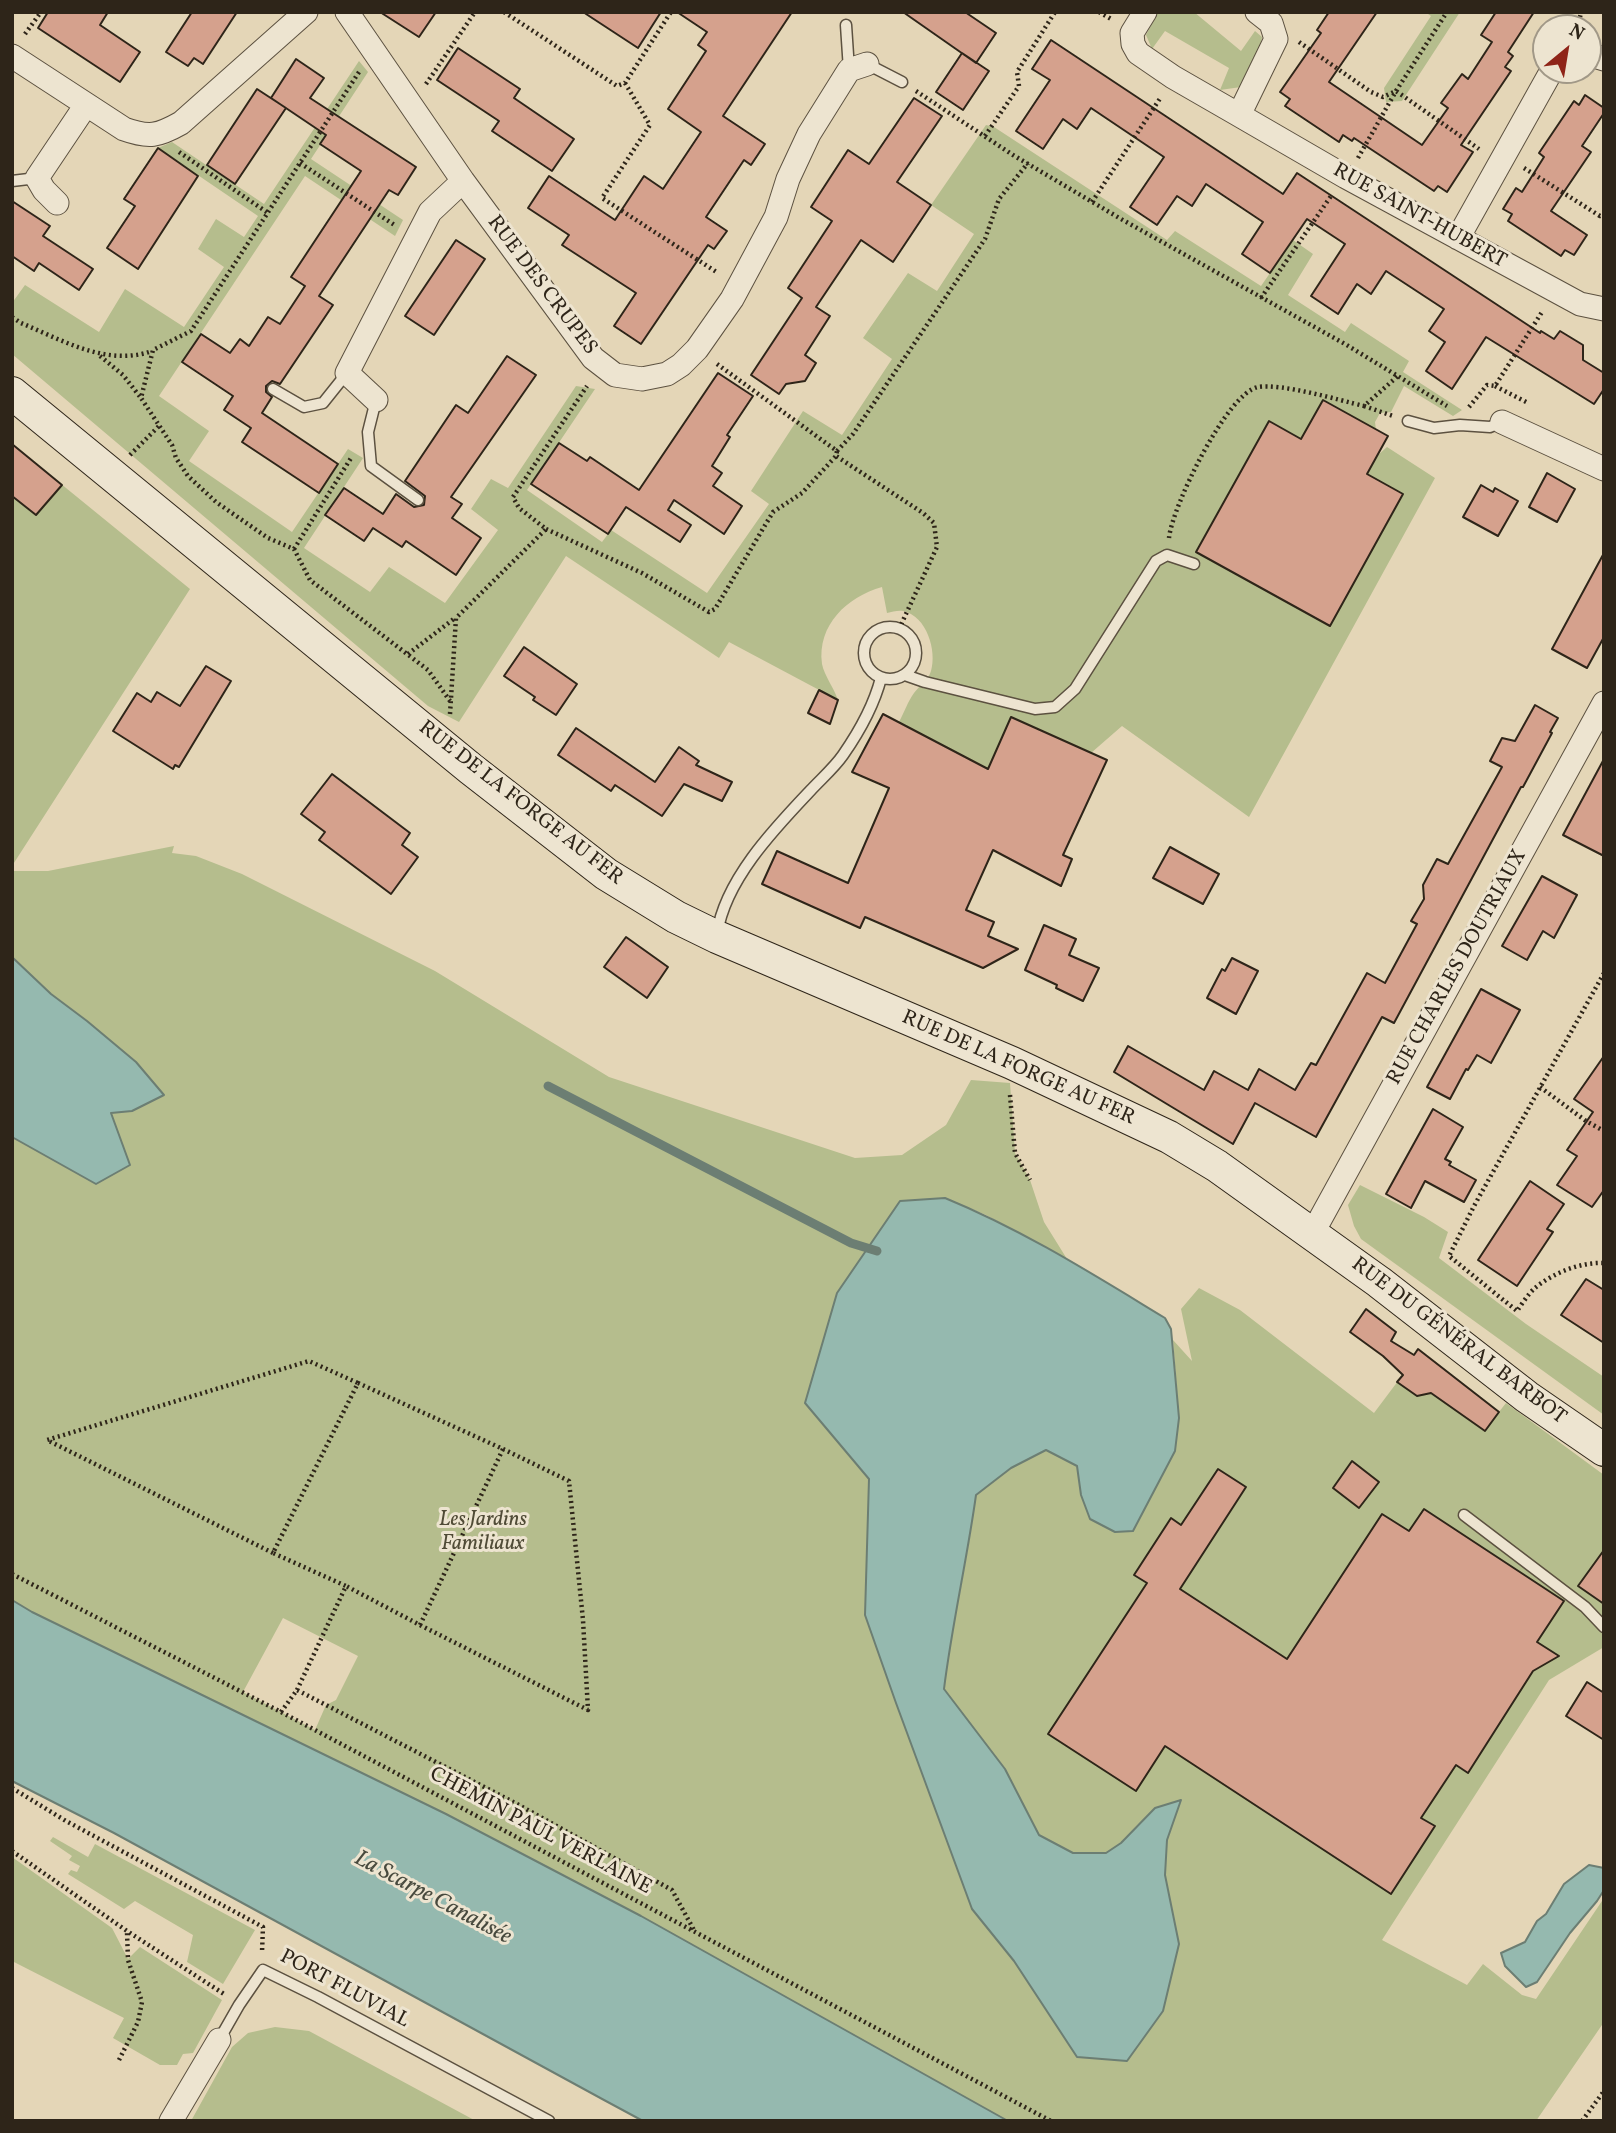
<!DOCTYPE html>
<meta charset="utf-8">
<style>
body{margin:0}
#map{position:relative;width:1616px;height:2133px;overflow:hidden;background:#e4d6b7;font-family:Vollkorn,serif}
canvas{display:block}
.frame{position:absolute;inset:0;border:14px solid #2e2519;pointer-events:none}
.north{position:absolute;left:1532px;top:14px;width:70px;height:70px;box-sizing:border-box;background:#ede4d0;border:2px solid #a19887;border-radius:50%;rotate:30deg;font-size:19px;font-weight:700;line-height:28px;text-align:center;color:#2e2519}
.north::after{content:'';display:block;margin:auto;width:24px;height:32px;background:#8f2418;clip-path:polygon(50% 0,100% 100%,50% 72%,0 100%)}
</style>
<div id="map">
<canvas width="1616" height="2133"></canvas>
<div class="frame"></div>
<div class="north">N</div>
</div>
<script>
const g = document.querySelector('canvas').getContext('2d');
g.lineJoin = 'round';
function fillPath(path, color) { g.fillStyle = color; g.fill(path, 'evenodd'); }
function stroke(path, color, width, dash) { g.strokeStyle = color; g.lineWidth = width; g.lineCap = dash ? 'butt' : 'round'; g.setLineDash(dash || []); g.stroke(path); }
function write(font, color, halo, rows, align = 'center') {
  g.font = font + ' Vollkorn,serif'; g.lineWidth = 6; g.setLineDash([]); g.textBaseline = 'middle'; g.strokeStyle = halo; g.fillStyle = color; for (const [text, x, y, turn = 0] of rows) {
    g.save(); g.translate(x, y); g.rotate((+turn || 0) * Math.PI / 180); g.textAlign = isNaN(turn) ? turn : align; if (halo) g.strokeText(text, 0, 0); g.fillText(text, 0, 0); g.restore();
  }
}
fillPath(new Path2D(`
 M 1158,12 L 1194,12 L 1241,51 L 1255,31 L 1262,37 L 1259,57 L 1241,87 L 1220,90 L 1229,68 L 1165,31 L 1152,49 L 1146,35 Z
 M 1425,12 L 1460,12 L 1402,101 L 1386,102 L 1384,88 L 1431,16 Z
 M 359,61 L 368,72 L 311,159 L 403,220 L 395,236 L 305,176 L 159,396 L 209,431 L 189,461 L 292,532 L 348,449 L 363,458 L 304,548 L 370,592 L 389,567 L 445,603 L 498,530 L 471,509 L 491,479 L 508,488 L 576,386 L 595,389 L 527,490 L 602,542 L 611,530 L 707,593 L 769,504 L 751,491 L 803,411 L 842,435 L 892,359 L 863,338 L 908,273 L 937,291 L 974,234 L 931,205 L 986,125 L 994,127 L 1167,240 L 1175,231 L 1261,286 L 1293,240 L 1313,254 L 1288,295 L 1345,332 L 1351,323 L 1409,361 L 1403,372 L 1462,410 L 1453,416 L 1404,386 L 1391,412 L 1380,413 L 1375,422 L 1376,430 L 1323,400 L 1301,439 L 1269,421 L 1197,552 L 1330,626 L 1402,495 L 1367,474 L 1378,455 L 1387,447 L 1435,478 L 1249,817 L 1122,726 L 1091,753 L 1011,717 L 988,769 L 899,722 C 904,713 908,701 914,693 C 920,685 928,681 931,671 C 937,651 927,616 903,611 C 898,610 892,612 887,613 L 882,587 C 847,597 817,625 822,664 C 824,675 834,688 838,700 L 729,642 L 719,658 L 566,556 L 459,722 L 428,706 L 12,354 L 12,303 L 25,285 L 99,332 L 125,289 L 184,327 L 224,267 L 198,249 L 216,219 L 244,237 L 258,216 L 158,148 L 172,142 L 264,204 Z
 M 12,444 L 190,589 L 12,866 Z
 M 174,846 L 172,853 L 196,856 L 242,874 L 435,971 L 609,1077 L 855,1158 L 902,1155 L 946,1125 L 971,1080 L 1010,1083 L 1015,1153 L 1030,1180 L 1044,1222 L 1067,1259 L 986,1215 L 945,1198 L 900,1201 L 845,1451 L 869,1479 L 865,1615 L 972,1909 L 1014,1961 L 1179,1944 L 1165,1875 L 1167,1840 L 1180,1801 L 1155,1808 L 1121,1843 L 1106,1853 L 1073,1853 L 1039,1835 L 1005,1769 L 944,1690 C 952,1624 968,1560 976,1495 L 1011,1468 L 1046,1450 L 1077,1466 L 1081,1495 L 1179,1418 L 1173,1340 L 1192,1361 L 1181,1309 L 1199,1288 L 1240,1310 L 1374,1413 L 1404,1373 L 1484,1431 L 1506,1403 L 1604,1475 L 1604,1647 L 1549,1680 L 1382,1940 L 1467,1985 L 1483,1964 L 1522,1995 L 1536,1999 L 1604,1898 L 1604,2022 L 1536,2121 L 1008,2121 L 641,1916 L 446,1814 L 32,1612 L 12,1600 L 12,871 L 48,871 ZM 283,1618 L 358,1656 L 336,1700 L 326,1705 L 315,1730 L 243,1692 Z
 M 1360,1185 L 1424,1217 L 1448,1232 L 1439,1258 L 1526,1324 L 1604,1377 L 1604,1415 L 1361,1239 L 1354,1226 L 1348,1205 Z
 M 53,1837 L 88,1857 L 95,1844 L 255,1930 L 223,1984 L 187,1962 L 193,1935 L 135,1901 L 124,1909 L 68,1874 L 71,1870 L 77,1872 L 80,1866 L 69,1860 L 72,1856 L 50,1841 Z
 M 12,1857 L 112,1928 L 128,1959 L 140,1947 L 222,2000 L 193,2053 L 183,2054 L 177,2065 L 160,2065 L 113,2038 L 124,2018 L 12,1961 Z
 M 275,2027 L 309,2031 L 476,2121 L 191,2121 L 232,2047 L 248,2033 Z`), '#b5bd8d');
const water = new Path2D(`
 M 12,957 L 51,994 L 87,1021 L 136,1062 L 164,1095 L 132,1111 L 111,1113 L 130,1165 L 96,1184 L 12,1137 Z
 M 945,1198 C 1023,1230 1094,1275 1165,1318 L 1171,1329 L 1179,1418 L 1175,1451 L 1133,1531 L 1115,1532 L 1090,1519 L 1081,1495 L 1077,1466 L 1046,1450 L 1011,1468 L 976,1495 C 967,1560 952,1624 944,1689 L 1005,1769 L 1039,1835 L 1073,1853 L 1106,1853 L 1121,1843 L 1155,1808 L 1181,1800 L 1167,1840 L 1165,1875 L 1179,1944 L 1163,2011 L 1127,2061 L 1077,2057 L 1014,1961 L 972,1909 L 896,1703 L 865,1615 L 869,1479 L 805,1403 L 837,1293 L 900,1201 Z
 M 12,1600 L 32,1612 L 446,1814 L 641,1916 L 1008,2121 L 643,2121 L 604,2100 L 114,1833 L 12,1781 Z
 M 1589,1865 L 1604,1868 L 1604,1890 L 1597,1901 L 1570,1933 L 1537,1982 L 1526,1987 L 1505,1966 L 1501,1953 L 1525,1942 L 1537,1921 L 1546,1914 L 1564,1884 Z`);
fillPath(water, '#95b9af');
stroke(water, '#6c7e73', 2);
stroke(new Path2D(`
 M 548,1086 L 851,1243 L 877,1251`), '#6c7e73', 9);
const building = new Path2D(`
 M 48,12 L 108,12 L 100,25 L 140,52 L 120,82 L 38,28 Z
 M 192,12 L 237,12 L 203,64 L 194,58 L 188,66 L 166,52 Z
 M 380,12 L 436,12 L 419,37 Z
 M 583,12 L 661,12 L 638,48 Z
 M 677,12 L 792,12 L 723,116 L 765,144 L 751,165 L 744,160 L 706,217 L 727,231 L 714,249 L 708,245 L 641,344 L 614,326 L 636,293 L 562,245 L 569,235 L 528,208 L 549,176 L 615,220 L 644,176 L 663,189 L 701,132 L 668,109 L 706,51 L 698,45 L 707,32 Z
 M 903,12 L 965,12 L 996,33 L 976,63 Z
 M 1329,12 L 1377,12 L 1329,82 L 1422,145 L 1448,108 L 1441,103 L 1462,74 L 1468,79 L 1492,42 L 1481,35 L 1496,12 L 1534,12 L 1508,52 L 1513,56 L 1505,67 L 1511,71 L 1461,145 L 1473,152 L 1447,192 L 1438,186 L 1434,191 L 1354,138 L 1352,141 L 1343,135 L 1339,142 L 1285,106 L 1290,99 L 1280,92 L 1321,33 L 1317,30 Z
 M 1051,40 L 1283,194 L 1297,173 L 1540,333 L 1541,331 L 1554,339 L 1560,331 L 1583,345 L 1583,360 L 1604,373 L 1604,389 L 1594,404 L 1486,337 L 1452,389 L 1426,371 L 1445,342 L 1429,331 L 1444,309 L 1386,271 L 1371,294 L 1357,284 L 1338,314 L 1311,296 L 1345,244 L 1307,219 L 1270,273 L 1242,254 L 1263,222 L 1206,184 L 1192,206 L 1177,196 L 1157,225 L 1130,207 L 1164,157 L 1091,108 L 1077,129 L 1063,119 L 1043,149 L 1016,131 L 1050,80 L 1032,69 Z
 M 458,48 L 520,89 L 514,98 L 574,139 L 552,171 L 492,131 L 499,121 L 437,80 Z
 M 962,53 L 989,71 L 963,110 L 936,92 Z
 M 296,59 L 324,78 L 310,98 L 416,167 L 398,195 L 389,190 L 319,296 L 333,305 L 280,384 L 272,381 L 266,386 L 266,392 L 272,397 L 262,413 L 338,464 L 319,493 L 242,442 L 251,428 L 224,410 L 233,396 L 182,362 L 201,334 L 230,353 L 240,339 L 249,346 L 268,317 L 280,324 L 305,286 L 291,277 L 361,171 L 320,144 L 326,135 L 271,98 Z
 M 257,89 L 286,108 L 235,184 L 207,165 Z
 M 1585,95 L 1604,108 L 1604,113 L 1582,146 L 1591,152 L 1551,211 L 1587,235 L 1574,255 L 1565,250 L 1561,256 L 1508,221 L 1512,214 L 1503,209 L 1516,188 L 1522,192 L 1544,157 L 1539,153 L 1574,101 L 1579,105 Z
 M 914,98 L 942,116 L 897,182 L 931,205 L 893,262 L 861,240 L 816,307 L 830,316 L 805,355 L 816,363 L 805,381 L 786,384 L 779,394 L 751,375 L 802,298 L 788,288 L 832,221 L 811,207 L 848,150 L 869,164 Z
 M 158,148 L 198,176 L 138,269 L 107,248 L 135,206 L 124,199 Z
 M 12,201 L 50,226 L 43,236 L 93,269 L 79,290 L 39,263 L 34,271 L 12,256 Z
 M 456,240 L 485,259 L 434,335 L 405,316 Z
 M 507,356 L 536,375 L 451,497 L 462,504 L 452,518 L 481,538 L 456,575 L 406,541 L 402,547 L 373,528 L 364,541 L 325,515 L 344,488 L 383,514 L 396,494 L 414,507 L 424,505 L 425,496 L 405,481 L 456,405 L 468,413 Z
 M 718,373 L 753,396 L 727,435 L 730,437 L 712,466 L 722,473 L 713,486 L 742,506 L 724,534 L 674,500 L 668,510 L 691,525 L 680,542 L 626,507 L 608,534 L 531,484 L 559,443 L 587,461 L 590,457 L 639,490 Z
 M 1323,400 L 1388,436 L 1367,474 L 1403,494 L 1330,626 L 1196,552 L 1269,421 L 1301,439 Z
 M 12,444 L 62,485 L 36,515 L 12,496 Z
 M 1547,473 L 1575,489 L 1557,522 L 1529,507 Z
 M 1481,485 L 1493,492 L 1495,488 L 1518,501 L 1498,536 L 1463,517 Z
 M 1604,553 L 1604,637 L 1587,668 L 1552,649 Z
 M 524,647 L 577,684 L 556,715 L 533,700 L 535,697 L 504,676 Z
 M 206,666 L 231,681 L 179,767 L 175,765 L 173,769 L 113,731 L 137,693 L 151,702 L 157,692 L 180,706 Z
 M 819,690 L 838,700 L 830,724 L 808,713 Z
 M 1535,705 L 1558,718 L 1550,732 L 1552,733 L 1523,787 L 1521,787 L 1394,1023 L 1382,1017 L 1316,1137 L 1255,1103 L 1233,1144 L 1114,1072 L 1128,1046 L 1204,1090 L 1214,1071 L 1248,1090 L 1259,1069 L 1295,1090 L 1311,1063 L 1316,1065 L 1367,973 L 1385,983 L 1417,924 L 1411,921 L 1424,899 L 1423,885 L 1437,859 L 1448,864 L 1502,767 L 1490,761 L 1502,738 L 1515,741 Z
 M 883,714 L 988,769 L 1011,717 L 1107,760 L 1063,855 L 1072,859 L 1061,886 L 993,850 L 966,910 L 994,922 L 988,936 L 1018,949 L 983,968 L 865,917 L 860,928 L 762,884 L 777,851 L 848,883 L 889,788 L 852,772 Z
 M 576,728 L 655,782 L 679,747 L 699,761 L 696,765 L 732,782 L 722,801 L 684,784 L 662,816 L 615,785 L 611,791 L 558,755 Z
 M 1604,759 L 1604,856 L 1563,835 Z
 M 332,774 L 410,833 L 402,845 L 418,857 L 391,894 L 319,840 L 325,832 L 301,814 Z
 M 1170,847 L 1219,874 L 1203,904 L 1153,878 Z
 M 1542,876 L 1577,895 L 1554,938 L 1543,931 L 1527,960 L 1502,946 Z
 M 1044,925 L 1076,939 L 1069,955 L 1099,968 L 1083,1001 L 1056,988 L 1057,985 L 1025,970 Z
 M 626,937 L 668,967 L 647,998 L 604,967 Z
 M 1232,958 L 1258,971 L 1236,1014 L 1207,998 L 1222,969 L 1225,971 Z
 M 1481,989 L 1520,1010 L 1491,1063 L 1477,1055 L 1468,1070 L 1466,1069 L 1450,1099 L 1427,1087 Z
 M 1604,1056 L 1604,1190 L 1592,1207 L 1557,1185 L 1577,1156 L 1567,1150 L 1593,1112 L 1574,1099 Z
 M 1433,1109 L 1463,1127 L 1445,1159 L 1451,1162 L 1449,1165 L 1476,1180 L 1464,1202 L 1425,1181 L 1411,1208 L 1386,1194 Z
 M 1530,1181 L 1564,1204 L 1547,1229 L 1553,1232 L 1517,1286 L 1478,1260 Z
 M 1586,1279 L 1604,1290 L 1604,1343 L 1561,1315 Z
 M 1366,1309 L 1396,1332 L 1391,1341 L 1414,1355 L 1418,1349 L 1499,1412 L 1485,1431 L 1431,1393 L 1417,1396 L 1397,1382 L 1403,1375 L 1383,1356 L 1350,1332 Z
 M 1352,1461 L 1379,1482 L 1359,1508 L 1333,1488 Z
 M 1218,1469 L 1246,1487 L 1180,1589 L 1287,1659 L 1382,1514 L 1409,1531 L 1424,1509 L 1564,1601 L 1537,1642 L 1559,1656 L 1533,1671 L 1468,1773 L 1456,1765 L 1421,1818 L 1435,1826 L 1391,1894 L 1165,1746 L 1136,1791 L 1048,1734 L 1147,1583 L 1134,1575 L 1171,1518 L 1181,1525 Z
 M 1604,1550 L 1604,1604 L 1578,1586 Z
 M 1587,1682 L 1604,1693 L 1604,1740 L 1566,1716 Z`);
fillPath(building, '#d5a18d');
stroke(building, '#2e2519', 2);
const lane = new Path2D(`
 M 846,25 L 849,70
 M 867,64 L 902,82
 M 12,181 L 37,178
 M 273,389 L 304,407 L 323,403 L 347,373
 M 376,400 L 368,432 L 371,466 L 418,500
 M 1408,421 L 1434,428 L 1460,425 L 1490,427 L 1502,422
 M864 653a26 26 0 1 1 52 0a26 26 0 1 1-52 0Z
 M 905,675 L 925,682 L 1035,709 L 1055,707 L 1075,689 L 1156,561 L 1167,555 L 1194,564
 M 717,934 C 725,880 774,829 810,791 C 821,779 834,768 843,755 C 859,732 874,705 881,678
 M 1464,1515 L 1585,1607 L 1604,1627
 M 219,2040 L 239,2005 L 263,1970 L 318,1997 L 549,2121`);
const street = new Path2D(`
 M 347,12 L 463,181 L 593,358 L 615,375 L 642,379 L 667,374 L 681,365 L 697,349 L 732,299 L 776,217 L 788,179 L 809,134 L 849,70 L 867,64
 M 1145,12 L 1132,33 L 1133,44 L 1138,53 L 1173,77 L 1239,115 L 1276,39 L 1271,23 L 1257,12
 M 1588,54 L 1604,59
 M 12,56 L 124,129 C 149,138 158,136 181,123 L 306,12
 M 1239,115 L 1346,177 L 1580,304 L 1604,309
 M 57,203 L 44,190 L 37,178 L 86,105
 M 1458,238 L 1552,70
 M 376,400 L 347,373 L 430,212 L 463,181
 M 1502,422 L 1604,469
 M 1312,1234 L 1604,703
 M 171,2121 L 219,2040`);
const secondary = new Path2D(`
 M 12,393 L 471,769 L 606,874 L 676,917 L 717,937 L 1012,1063 L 1169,1137 L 1217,1166 L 1379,1282 L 1527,1397 L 1604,1450`);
stroke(lane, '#5c5140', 13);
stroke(street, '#5c5140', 25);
stroke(secondary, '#2e2519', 34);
stroke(new Path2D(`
 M 504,12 L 617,86 L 625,83 L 671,12
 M 1099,12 L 1113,20
 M 1578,28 L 1581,12
 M 25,34 L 41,12
 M 1299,42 L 1371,92 L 1383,97 L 1396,91 L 1479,149
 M 359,72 L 191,331 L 153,350 L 141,398 L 172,445 L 176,458 L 188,476 L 216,502 L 268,538 L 294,549 L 310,580 L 428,670 L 450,701
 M 625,83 L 650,125 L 602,198 L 718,273
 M 426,84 L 475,12
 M 916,91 L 1013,155 L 1121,219 L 1345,344 L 1447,406
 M 985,136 L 1019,86 L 1017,72 L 1055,12
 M 179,152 L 268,213
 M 1358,158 L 1396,91 L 1447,12
 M 300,163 L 396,226
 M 1524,168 L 1600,216 L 1604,214
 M 1092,202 L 1161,97
 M 1261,298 L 1331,196
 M 12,317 L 21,323 C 62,340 107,367 152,351
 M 100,356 L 123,375 L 141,398
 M 717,364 L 837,451 L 836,456 L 923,513 L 934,523 L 937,547 L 899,629
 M 1495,386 L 1528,403
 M 1364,406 L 1393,416
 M 1469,407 L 1487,385 L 1495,386 L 1542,312
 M 837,451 L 853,434 L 985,239 L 999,199 L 1028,163
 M 130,455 L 159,426
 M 546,529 L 642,573 L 709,612 L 715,609 L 773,512 L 802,493 L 836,456
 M 1169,538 C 1172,507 1227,393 1258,387 C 1281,383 1339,400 1364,406 L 1399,375
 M 294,549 L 351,458
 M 408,654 L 455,618
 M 450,714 L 456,618 L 546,529 L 519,508 L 513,497 L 587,386
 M 1604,973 L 1474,1206 L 1449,1256 L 1517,1311 C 1522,1304 1528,1294 1535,1288 C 1553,1273 1580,1262 1604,1263
 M 1540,1087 L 1586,1121 L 1604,1131
 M 1010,1095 L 1015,1153 L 1030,1180
 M 273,1553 L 47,1440 L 309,1361 L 358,1383
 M 12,1574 L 281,1712 L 1051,2121
 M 420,1625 L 588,1710 L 583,1620 L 569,1481 L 503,1449
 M 297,1690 L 346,1586 L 273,1553 L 358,1383 L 503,1449 L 420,1625 L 346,1586
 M 281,1712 L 297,1690 L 517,1804 L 672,1890 L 695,1932
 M 12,1788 L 66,1821 L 263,1927 L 262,1952
 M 12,1851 L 127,1931 L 224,1994
 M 119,2060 L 138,2022 L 142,2002 L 128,1960 L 127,1932
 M 1582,2121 L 1604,2091`), '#2e2519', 4.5, [2, 3.5]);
stroke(lane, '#ede4d0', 10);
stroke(street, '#ede4d0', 23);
stroke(secondary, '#ede4d0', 32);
write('21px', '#2e2519', '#ede4d0', [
 ["RUE SAINT-HUBERT",1419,217,29],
 ["RUE DES CRUPES",541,286,53],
 ["RUE DE LA FORGE AU FER",520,804,38],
 ["RUE CHARLES DOUTRIAUX",1458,968,-61],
 ["RUE DE LA FORGE AU FER",1018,1069,24],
 ["RUE DU GÉNÉRAL BARBOT",1458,1342,37],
 ["CHEMIN PAUL VERLAINE",540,1832,28],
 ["PORT FLUVIAL",344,1990,28]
]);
write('italic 21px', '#504b36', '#ede4d0', [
 ["Les Jardins",483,1521],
 ["Familiaux",483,1545]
]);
write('italic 23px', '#484a3e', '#ede4d0', [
 ["La Scarpe Canalisée",432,1899,28]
]);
</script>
